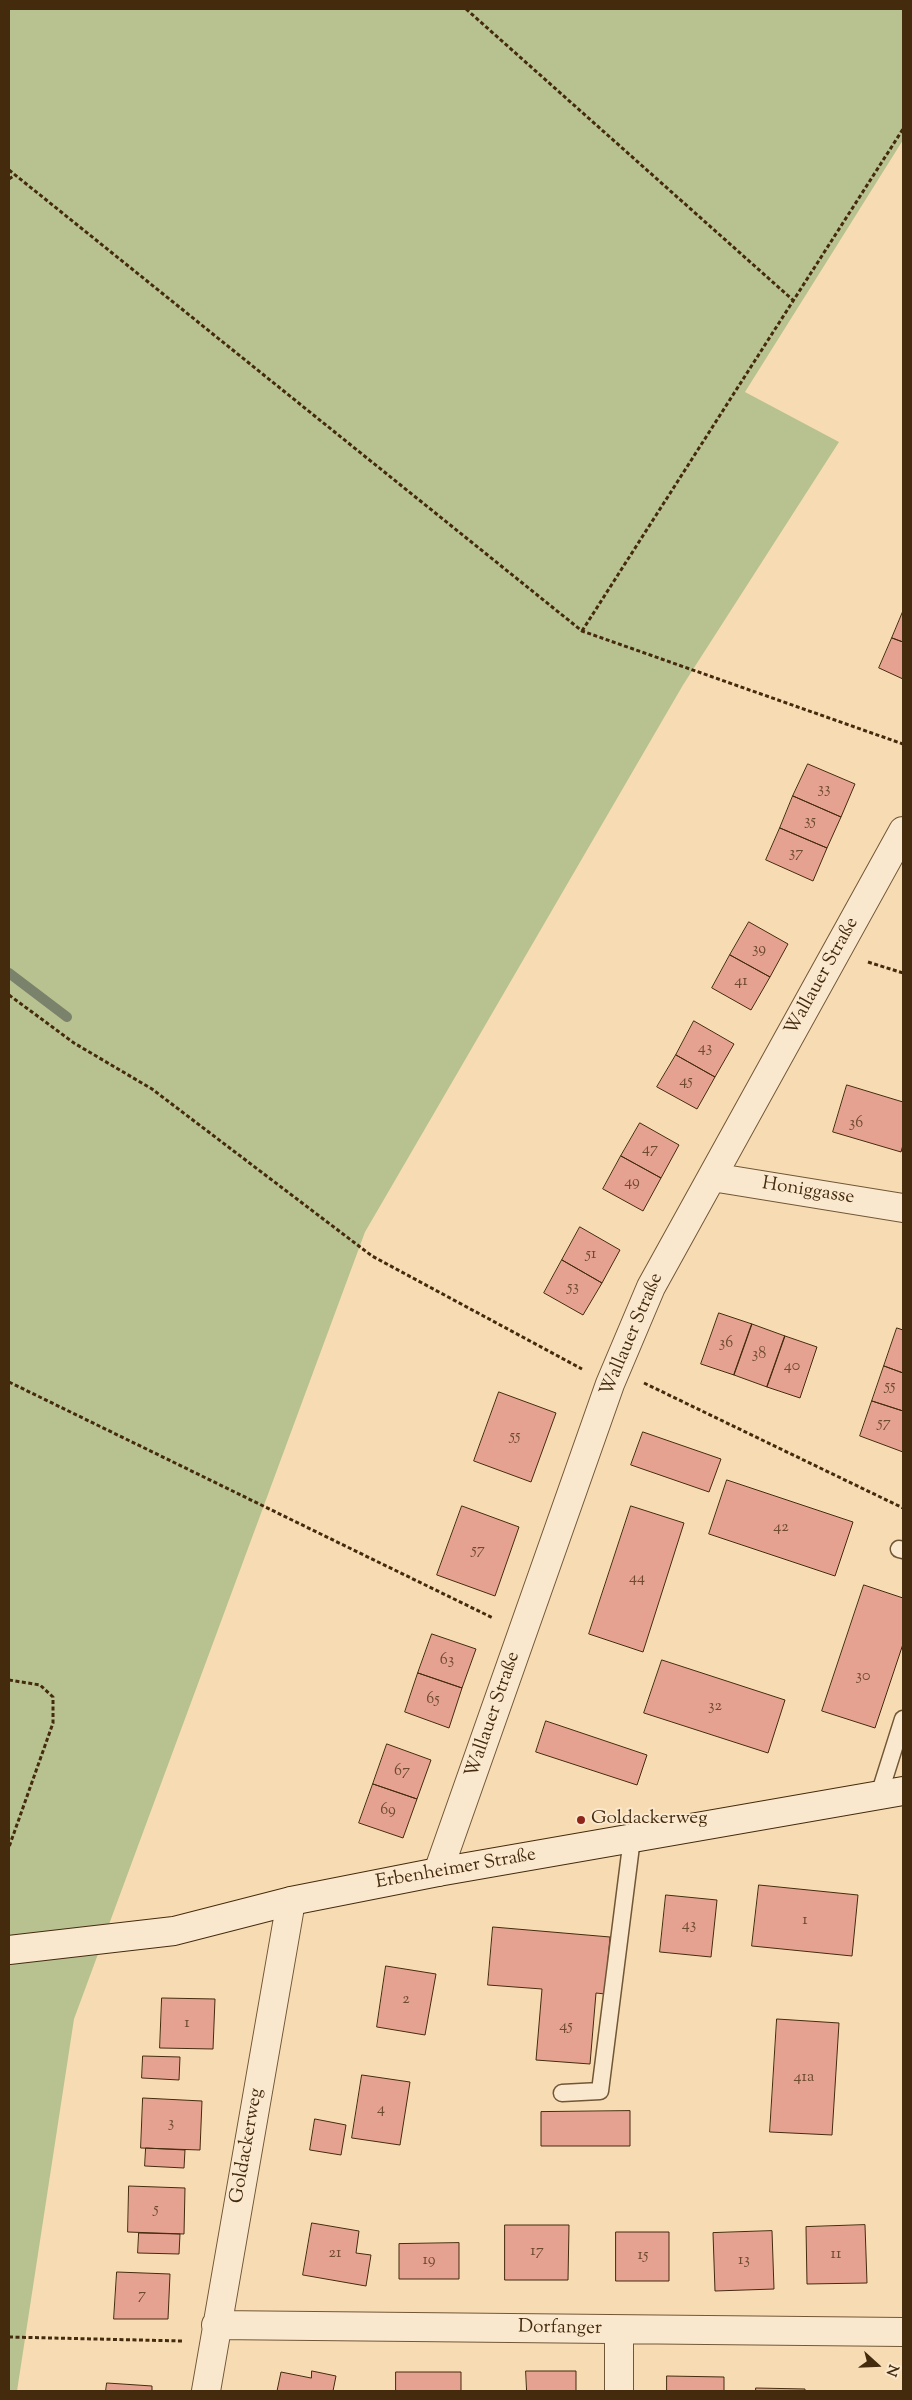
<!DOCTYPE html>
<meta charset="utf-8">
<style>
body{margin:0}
#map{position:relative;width:912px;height:2400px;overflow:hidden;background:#f7dcb3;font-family:"Sorts Mill Goudy",serif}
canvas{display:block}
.frame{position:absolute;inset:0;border:10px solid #452b0e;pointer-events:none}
.north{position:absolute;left:852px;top:2340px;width:50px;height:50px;-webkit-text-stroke:4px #fae8ce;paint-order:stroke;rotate:110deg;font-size:14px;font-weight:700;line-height:20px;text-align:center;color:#452b0e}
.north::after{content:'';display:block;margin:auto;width:18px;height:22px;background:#452b0e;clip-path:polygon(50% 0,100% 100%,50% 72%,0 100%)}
</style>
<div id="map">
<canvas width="912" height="2400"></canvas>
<div class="frame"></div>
<div class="north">N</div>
</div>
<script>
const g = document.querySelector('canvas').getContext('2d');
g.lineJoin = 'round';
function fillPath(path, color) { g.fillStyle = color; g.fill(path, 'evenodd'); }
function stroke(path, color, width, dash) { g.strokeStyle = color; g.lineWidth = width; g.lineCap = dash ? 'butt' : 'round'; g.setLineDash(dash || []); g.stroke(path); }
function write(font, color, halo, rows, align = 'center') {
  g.font = font + ' "Sorts Mill Goudy",serif'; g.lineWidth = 4; g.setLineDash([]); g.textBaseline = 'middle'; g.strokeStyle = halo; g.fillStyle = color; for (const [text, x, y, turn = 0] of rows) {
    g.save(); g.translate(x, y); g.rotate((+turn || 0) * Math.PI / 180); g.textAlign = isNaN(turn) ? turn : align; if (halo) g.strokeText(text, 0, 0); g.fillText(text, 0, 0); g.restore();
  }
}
fillPath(new Path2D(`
 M 9,9 L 903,9 L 903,140 L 745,392 L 839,442 L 683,685 L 365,1232 L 74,2019 L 17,2391 L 9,2391 Z`), '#b8c290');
stroke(new Path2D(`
 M 9,973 L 67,1017`), '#7a826b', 10);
const building = new Path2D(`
 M 903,611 L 903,642 L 892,638 Z
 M 892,638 L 903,642 L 903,679 L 879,668 Z
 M 808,764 L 855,784 L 841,817 L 793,796 Z
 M 793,796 L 841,817 L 827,848 L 780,828 Z
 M 780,828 L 827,848 L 813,881 L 766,860 Z
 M 749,922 L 788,944 L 770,977 L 730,955 Z
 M 730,955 L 770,977 L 751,1010 L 712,988 Z
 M 694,1021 L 734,1044 L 715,1077 L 676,1055 Z
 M 676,1055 L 715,1077 L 697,1109 L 657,1087 Z
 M 847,1085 L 903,1102 L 903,1145 L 901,1152 L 833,1132 Z
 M 640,1123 L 679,1145 L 661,1178 L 621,1156 Z
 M 621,1156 L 661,1178 L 643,1211 L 603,1189 Z
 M 580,1227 L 620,1250 L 602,1283 L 562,1260 Z
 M 562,1260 L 602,1283 L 583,1315 L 544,1293 Z
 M 719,1313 L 752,1324 L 734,1375 L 701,1364 Z
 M 752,1324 L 785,1336 L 767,1387 L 734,1375 Z
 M 897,1328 L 903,1330 L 903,1373 L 884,1366 Z
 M 785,1336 L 817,1347 L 800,1398 L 767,1387 Z
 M 884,1366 L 903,1373 L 903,1411 L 872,1401 Z
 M 499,1392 L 556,1413 L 531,1482 L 474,1461 Z
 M 872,1401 L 903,1411 L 903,1452 L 860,1436 Z
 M 643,1432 L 721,1459 L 709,1492 L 631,1465 Z
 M 727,1480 L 853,1522 L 835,1576 L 709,1534 Z
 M 462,1506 L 519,1527 L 495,1596 L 437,1575 Z
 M 631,1506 L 684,1523 L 643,1652 L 589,1634 Z
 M 864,1585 L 903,1598 L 903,1644 L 875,1728 L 822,1711 Z
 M 432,1634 L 476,1649 L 462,1688 L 418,1673 Z
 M 662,1660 L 785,1700 L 768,1753 L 644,1713 Z
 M 418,1673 L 462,1688 L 449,1728 L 405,1712 Z
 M 546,1721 L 647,1755 L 637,1785 L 536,1752 Z
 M 387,1744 L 431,1760 L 417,1799 L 373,1784 Z
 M 373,1784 L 417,1799 L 403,1838 L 359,1823 Z
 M 759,1885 L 858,1895 L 852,1956 L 752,1946 Z
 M 666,1895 L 717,1900 L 711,1957 L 660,1952 Z
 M 493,1927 L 610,1937 L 605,1994 L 596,1993 L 590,2064 L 536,2060 L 542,1989 L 488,1985 Z
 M 386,1966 L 436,1974 L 425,2035 L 377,2027 Z
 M 162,1998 L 215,1999 L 213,2049 L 160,2048 Z
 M 777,2019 L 839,2023 L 832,2135 L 770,2132 Z
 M 143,2056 L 180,2057 L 179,2080 L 142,2078 Z
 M 362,2075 L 410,2082 L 400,2145 L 352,2138 Z
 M 143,2098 L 202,2101 L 200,2150 L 141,2148 Z
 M 630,2111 L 630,2146 L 541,2146 L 541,2112 Z
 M 315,2119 L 346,2125 L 341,2155 L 310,2150 Z
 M 146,2148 L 185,2150 L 184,2168 L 145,2166 Z
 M 129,2186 L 185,2188 L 184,2234 L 128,2232 Z
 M 312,2223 L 359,2231 L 356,2253 L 371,2255 L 366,2286 L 303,2275 Z
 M 505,2225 L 569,2225 L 568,2280 L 505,2280 Z
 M 865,2225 L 867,2283 L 807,2284 L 806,2227 Z
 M 772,2231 L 774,2289 L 715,2291 L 713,2233 Z
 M 616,2232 L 669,2232 L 669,2281 L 616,2281 Z
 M 139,2233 L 180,2234 L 179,2254 L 138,2253 Z
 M 459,2243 L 459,2279 L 399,2279 L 399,2244 Z
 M 117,2272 L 170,2274 L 168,2319 L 114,2319 Z
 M 312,2371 L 336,2376 L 333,2391 L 277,2391 L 281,2372 L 311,2378 Z
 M 526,2371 L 576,2371 L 576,2391 L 527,2391 Z
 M 396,2372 L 461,2372 L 461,2391 L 396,2391 Z
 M 667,2376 L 724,2377 L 724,2391 L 667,2391 Z
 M 107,2383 L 152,2386 L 152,2391 L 106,2391 Z
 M 756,2388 L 805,2389 L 805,2391 L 756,2391 Z`);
fillPath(building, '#e6a291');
stroke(building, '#452b0e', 1);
const lane = new Path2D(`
 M 899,1549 L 903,1550
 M 879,1795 L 903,1719
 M 562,2093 L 600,2091 L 632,1838`);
const street = new Path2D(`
 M 712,1177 L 903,1208
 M 438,1872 L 610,1384 L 651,1287 L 903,831
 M 216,2325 L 903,2332
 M 206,2391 L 291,1901
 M 619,2391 L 619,2330`);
const secondary = new Path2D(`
 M 9,1950 L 174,1931 L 291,1901 L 438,1872 L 903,1791`);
stroke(lane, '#725737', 19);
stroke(street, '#725737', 30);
stroke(secondary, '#452b0e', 30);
stroke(new Path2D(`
 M 466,9 L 794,301
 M 9,170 L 582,631 L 903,744
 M 9,179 L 15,175
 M 582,631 L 903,129
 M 868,962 L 903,973
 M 9,995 L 74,1043 L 152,1089 L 372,1256 L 582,1369
 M 9,1382 L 493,1618
 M 644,1383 L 903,1508
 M 9,1680 L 40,1685 L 53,1697 L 53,1723 L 9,1847
 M 9,2337 L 183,2341`), '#452b0e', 3, [4, 2.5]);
stroke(lane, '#fae8ce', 16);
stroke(street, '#fae8ce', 28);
stroke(secondary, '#fae8ce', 28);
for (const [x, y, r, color] of [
 [581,1820,5,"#8f2418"]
]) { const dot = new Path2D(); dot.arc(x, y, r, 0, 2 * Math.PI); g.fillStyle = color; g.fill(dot); stroke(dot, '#fae8ce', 2); }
write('16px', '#6d492f', null, [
 ["33",824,790],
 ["35",810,822],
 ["37",796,854],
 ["39",759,950],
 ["41",741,982],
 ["43",705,1049],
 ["45",686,1082],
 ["36",856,1124],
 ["47",650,1150],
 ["49",632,1183],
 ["51",591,1255],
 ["53",573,1288],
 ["36",726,1344],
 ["38",759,1355],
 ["40",792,1367],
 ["55",890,1387],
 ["57",884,1424],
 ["55",515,1437],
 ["42",781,1528],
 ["57",478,1551],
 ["44",637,1579],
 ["63",447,1661],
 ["30",863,1677],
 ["65",433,1700],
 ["32",715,1707],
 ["67",402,1772],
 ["69",388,1811],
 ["1",805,1921],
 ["43",689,1926],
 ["2",406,2000],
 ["1",187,2024],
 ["45",566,2027],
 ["41a",804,2078],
 ["4",381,2110],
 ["3",171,2124],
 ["5",156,2210],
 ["17",537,2252],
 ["21",335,2254],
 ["11",836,2255],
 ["15",643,2256],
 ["19",429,2261],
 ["13",744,2261],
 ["7",142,2296]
]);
write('19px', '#452b0e', '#fae8ce', [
 ["Wallauer Straße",823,977,-61],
 ["Honiggasse",808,1192,9],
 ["Wallauer Straße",633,1335,-67],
 ["Wallauer Straße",494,1715,-71],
 ["Erbenheimer Straße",456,1870,-10],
 ["Goldackerweg",248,2146,-80],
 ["Dorfanger",560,2329,1]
]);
write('19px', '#452b0e', '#fae8ce', [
 ["Goldackerweg",591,1820]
], 'left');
</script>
